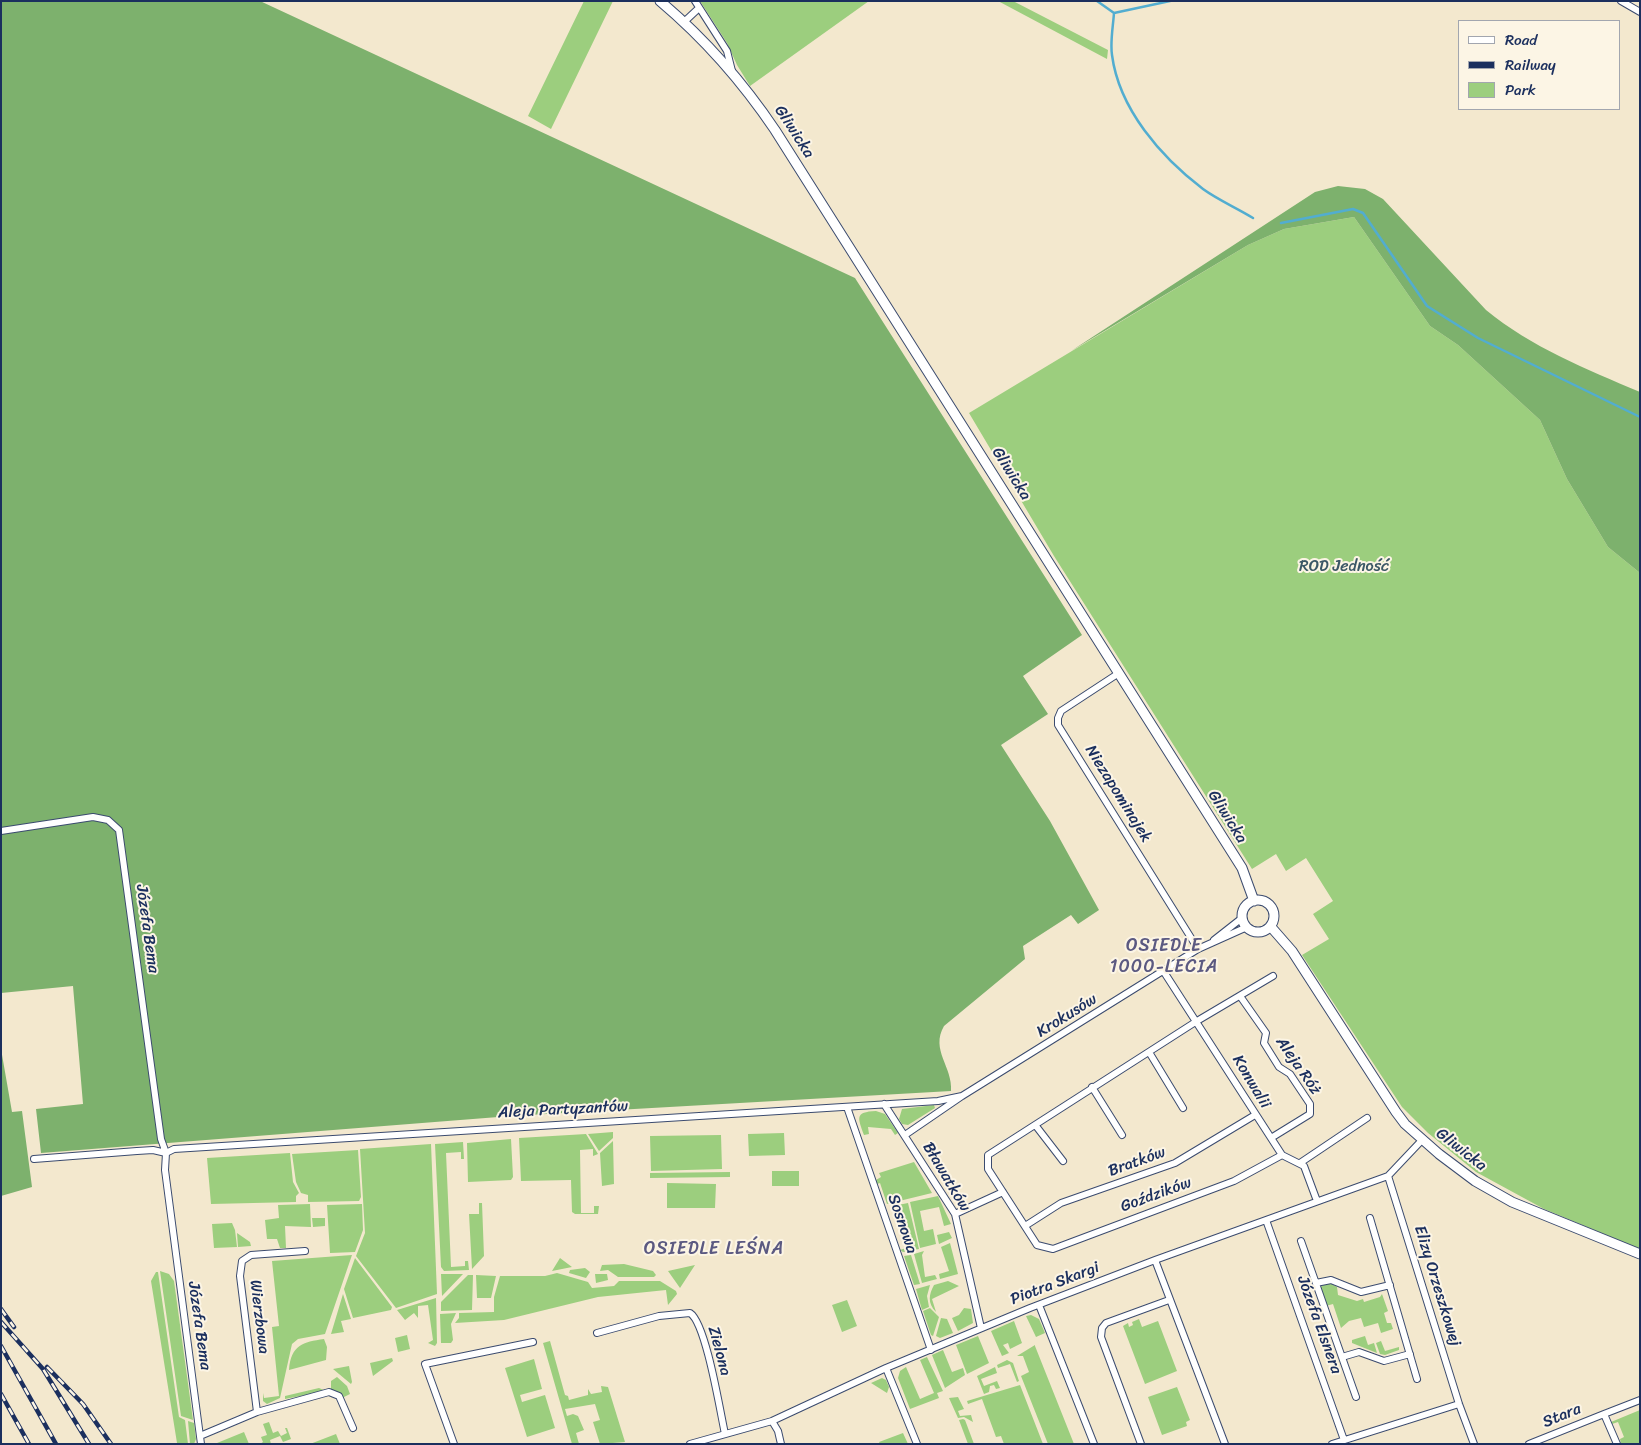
<!DOCTYPE html>
<meta charset="utf-8">
<style>
body{margin:0}
#map{position:relative;width:1641px;height:1445px;overflow:hidden;background:#f3e8ce;font-family:Sriracha,sans-serif}
canvas{display:block}
.frame{position:absolute;inset:0;border:2px solid #1b2f5e;pointer-events:none}
.legend{position:absolute;left:1458px;top:20px;width:162px;height:90px;box-sizing:border-box;background:#fcf5e5;border:1px solid #a2a6af;margin:0;padding:6px 9px;list-style:none;font-size:15px;color:#1b2f5e}
.legend li{display:flex;align-items:center;gap:10px;height:25px}
.legend b{width:25px;border:1px solid #a2a6af}
</style>
<div id="map">
<canvas width="1641" height="1445"></canvas>
<div class="frame"></div>
<ul class="legend">
<li><b style="height:6px;background:#fff"></b>Road</li>
<li><b style="height:6px;background:#1b2f5e"></b>Railway</li>
<li><b style="height:14px;background:#9cce7e"></b>Park</li>
</ul>
</div>
<script>
const g = document.querySelector('canvas').getContext('2d');
g.lineJoin = 'round';
function fillPath(path, color) { g.fillStyle = color; g.fill(path, 'evenodd'); }
function stroke(path, color, width, dash) { g.strokeStyle = color; g.lineWidth = width; g.lineCap = dash ? 'butt' : 'round'; g.setLineDash(dash || []); g.stroke(path); }
function write(font, color, halo, rows, align = 'center') {
  g.font = font + ' Sriracha,sans-serif'; g.lineWidth = 4; g.setLineDash([]); g.textBaseline = 'middle'; g.strokeStyle = halo; g.fillStyle = color; for (const [text, x, y, turn = 0] of rows) {
    g.save(); g.translate(x, y); g.rotate((+turn || 0) * Math.PI / 180); g.textAlign = isNaN(turn) ? turn : align; if (halo) g.strokeText(text, 0, 0); g.fillText(text, 0, 0); g.restore();
  }
}
fillPath(new Path2D(`
 M 584,1 L 613,1 L 551,129 L 528,116 Z
 M 700,1 L 869,1 L 750,86 L 737,65 L 727,43 Z
 M 998,1 L 1013,1 L 1108,50 L 1107,59 Z
 M 1354,217 L 1430,326 L 1458,345 L 1540,420 L 1567,479 L 1608,547 L 1640,573 L 1640,1249 L 1544,1209 L 1476,1172 L 1428,1133 L 1402,1107 L 1302,955 L 1329,939 L 1313,914 L 1333,901 L 1306,858 L 1286,871 L 1276,854 L 1252,869 L 1054,556 L 969,413 L 1248,245 L 1284,229 Z
 M 934,1105 L 935,1108 L 908,1125 L 902,1124 L 899,1119 L 902,1109 Z
 M 876,1111 L 885,1114 L 898,1133 L 895,1135 L 891,1129 L 868,1127 L 869,1134 L 864,1135 C 858,1118 854,1112 876,1111 Z
 M 613,1132 L 613,1138 L 599,1151 L 588,1134 Z
 M 784,1133 L 785,1155 L 749,1156 L 748,1134 Z
 M 586,1134 L 598,1154 L 593,1156 L 593,1149 L 580,1150 L 581,1213 L 594,1213 L 594,1206 L 599,1206 L 598,1214 L 575,1214 L 572,1212 L 571,1180 L 521,1181 L 519,1138 Z
 M 721,1135 L 722,1169 L 651,1171 L 650,1136 Z
 M 511,1139 L 513,1177 L 511,1180 L 468,1182 L 467,1143 Z
 M 613,1141 L 614,1184 L 602,1186 L 600,1153 Z
 M 463,1142 L 464,1159 L 461,1159 L 461,1152 L 446,1153 L 451,1267 L 465,1266 L 465,1261 L 468,1261 L 469,1270 L 444,1271 L 441,1267 L 435,1144 Z
 M 431,1144 L 437,1294 L 396,1308 L 356,1256 L 365,1233 L 360,1149 Z
 M 358,1150 L 361,1197 L 359,1201 L 308,1202 L 308,1195 L 301,1193 L 296,1182 L 292,1154 Z
 M 290,1153 L 293,1182 L 299,1193 L 296,1196 L 296,1202 L 211,1204 L 207,1158 Z
 M 914,1162 L 932,1193 L 887,1204 L 880,1183 L 877,1184 L 876,1180 L 881,1177 L 879,1173 Z
 M 772,1171 L 799,1171 L 799,1186 L 772,1186 Z
 M 730,1172 L 730,1177 L 650,1178 L 650,1173 Z
 M 667,1183 L 716,1184 L 715,1208 L 667,1208 Z
 M 938,1196 L 951,1224 L 944,1226 L 939,1207 L 920,1211 L 924,1231 L 933,1229 L 936,1244 L 920,1248 L 910,1202 Z
 M 479,1203 L 482,1203 L 484,1256 L 472,1269 L 469,1214 L 479,1214 Z
 M 908,1203 L 919,1249 L 903,1252 L 900,1250 L 906,1248 L 893,1206 Z
 M 310,1204 L 311,1227 L 285,1226 L 286,1248 L 280,1248 L 277,1239 L 267,1239 L 265,1220 L 279,1218 L 278,1205 Z
 M 362,1204 L 363,1230 L 355,1252 L 330,1253 L 327,1205 Z
 M 312,1218 L 325,1218 L 325,1226 L 313,1227 Z
 M 232,1223 L 235,1230 L 237,1247 L 214,1248 L 212,1224 Z
 M 949,1232 L 952,1238 L 939,1244 L 937,1235 Z
 M 237,1233 L 250,1242 L 251,1246 L 238,1247 Z
 M 950,1243 L 958,1274 L 940,1279 L 939,1274 L 949,1271 L 941,1247 Z
 M 924,1251 L 922,1255 L 925,1277 L 935,1275 L 937,1279 L 922,1283 L 914,1254 Z
 M 352,1255 L 325,1334 L 298,1339 L 292,1344 L 280,1398 L 267,1404 L 263,1401 L 263,1393 L 264,1398 L 279,1396 L 272,1327 L 279,1326 L 272,1261 Z
 M 911,1255 L 920,1284 L 914,1285 L 904,1256 Z
 M 355,1258 L 392,1307 L 391,1310 L 353,1318 L 344,1289 Z
 M 560,1258 L 572,1267 L 552,1271 Z
 M 624,1264 L 653,1271 L 656,1275 L 654,1277 L 618,1277 L 608,1270 L 600,1271 L 602,1265 Z
 M 695,1265 L 680,1288 L 668,1271 Z
 M 585,1268 L 590,1272 L 586,1278 L 569,1273 L 570,1270 Z
 M 160,1271 L 169,1274 L 174,1281 L 193,1420 L 181,1416 Z
 M 156,1272 L 158,1272 L 179,1417 L 185,1420 L 188,1444 L 177,1443 L 151,1281 Z
 M 557,1273 L 588,1282 L 592,1288 L 614,1286 L 619,1281 L 660,1281 L 676,1291 L 677,1294 L 668,1305 L 666,1290 L 598,1297 L 504,1320 L 455,1323 L 459,1318 L 459,1313 L 494,1312 L 494,1297 L 500,1276 L 545,1276 Z
 M 441,1274 L 463,1274 L 442,1296 Z
 M 595,1274 L 607,1274 L 608,1280 L 596,1283 Z
 M 468,1275 L 473,1275 L 472,1310 L 441,1311 L 441,1302 Z
 M 476,1275 L 496,1276 L 491,1298 L 477,1298 Z
 M 948,1281 L 959,1286 L 932,1299 L 936,1312 C 927,1303 929,1294 934,1285 Z
 M 1330,1283 L 1337,1287 L 1338,1295 L 1357,1301 L 1363,1299 L 1364,1302 L 1380,1297 L 1382,1294 L 1388,1311 L 1384,1313 L 1387,1323 L 1391,1323 L 1393,1329 L 1381,1333 L 1378,1323 L 1364,1327 L 1361,1318 L 1349,1321 L 1341,1328 L 1333,1304 L 1326,1306 L 1320,1290 L 1322,1284 Z
 M 930,1285 L 927,1296 L 929,1307 L 922,1310 L 916,1289 Z
 M 343,1294 L 351,1319 L 341,1321 L 344,1332 L 331,1334 Z
 M 436,1298 L 437,1343 L 435,1346 L 428,1343 L 433,1340 L 428,1305 L 418,1306 L 418,1318 L 414,1313 L 405,1320 L 397,1310 Z
 M 847,1300 L 857,1326 L 842,1332 L 832,1305 Z
 M 930,1308 L 939,1317 L 933,1336 L 931,1335 L 923,1311 Z
 M 964,1308 L 971,1309 L 973,1323 L 958,1331 L 952,1318 L 959,1315 Z
 M 456,1313 L 451,1324 L 453,1340 L 451,1343 L 441,1343 L 440,1314 Z
 M 1031,1315 L 1039,1319 L 1045,1333 L 1036,1337 L 1026,1316 Z
 M 941,1318 L 947,1319 L 953,1333 L 940,1338 L 936,1336 Z
 M 1139,1319 L 1142,1327 L 1158,1321 L 1177,1371 L 1145,1384 L 1123,1326 L 1128,1323 L 1129,1327 L 1133,1325 L 1132,1322 Z
 M 1014,1321 L 1022,1343 L 1010,1349 L 1008,1343 L 1003,1345 L 1009,1353 L 1002,1356 L 991,1331 Z
 M 407,1335 L 410,1349 L 398,1352 L 395,1338 Z
 M 978,1336 L 989,1363 L 967,1374 L 956,1345 Z
 M 1365,1336 L 1368,1345 L 1374,1343 L 1377,1353 L 1352,1343 L 1352,1340 Z
 M 324,1339 L 327,1347 L 326,1360 L 289,1370 C 291,1345 303,1342 324,1339 Z
 M 550,1341 L 565,1395 L 568,1396 L 569,1400 L 588,1395 L 588,1389 L 591,1394 L 602,1392 L 601,1386 L 608,1387 L 625,1442 L 600,1444 L 593,1422 L 600,1420 L 595,1404 L 565,1409 L 567,1416 L 573,1414 L 578,1416 L 584,1430 L 576,1433 L 579,1444 L 572,1444 L 543,1343 Z
 M 1381,1341 L 1385,1351 L 1399,1347 L 1399,1350 L 1385,1355 L 1380,1354 L 1376,1343 Z
 M 1035,1345 L 1035,1346 L 1074,1444 L 1048,1444 L 1021,1376 L 1029,1372 L 1023,1356 L 1017,1356 Z
 M 943,1350 L 952,1372 L 963,1368 L 965,1375 L 945,1388 L 932,1355 Z
 M 927,1357 L 943,1391 L 937,1393 L 939,1398 L 910,1409 L 898,1378 L 900,1371 L 906,1367 L 920,1399 L 934,1393 L 920,1360 Z
 M 392,1358 L 393,1361 L 373,1376 L 370,1363 Z
 M 534,1359 L 542,1389 L 520,1395 L 522,1402 L 545,1395 L 555,1428 L 527,1437 L 505,1368 Z
 M 1007,1360 L 1013,1363 L 1019,1381 L 1017,1382 L 1010,1364 L 998,1368 L 997,1365 Z
 M 349,1366 L 352,1382 L 351,1384 L 333,1369 Z
 M 995,1367 L 997,1373 L 981,1379 L 984,1386 L 997,1381 L 1000,1388 L 996,1389 L 994,1385 L 990,1386 L 989,1392 L 984,1394 L 977,1376 Z
 M 337,1377 L 347,1386 L 350,1394 L 342,1398 L 339,1393 L 331,1390 L 331,1381 Z
 M 882,1378 L 886,1380 L 889,1387 L 887,1393 L 871,1383 Z
 M 1020,1385 L 1043,1444 L 1004,1444 L 1001,1436 L 996,1437 L 982,1399 L 968,1404 L 967,1401 Z
 M 1177,1387 L 1190,1420 L 1186,1422 L 1187,1426 L 1162,1435 L 1148,1397 Z
 M 319,1388 L 326,1391 L 285,1399 L 285,1396 Z
 M 958,1397 L 964,1409 L 958,1411 L 960,1416 L 971,1415 L 973,1422 L 964,1417 L 958,1418 L 949,1398 Z
 M 1640,1410 L 1640,1444 L 1621,1444 L 1620,1439 L 1624,1437 L 1618,1422 L 1612,1424 L 1611,1422 Z
 M 963,1419 L 965,1420 L 974,1444 L 968,1444 L 959,1420 Z
 M 188,1421 L 194,1423 L 196,1439 L 194,1444 L 190,1444 Z
 M 269,1422 L 273,1433 L 278,1431 L 281,1436 L 287,1433 L 285,1428 L 287,1428 L 291,1439 L 283,1442 L 280,1436 L 270,1440 L 271,1444 L 260,1444 L 263,1442 L 261,1437 L 267,1435 L 263,1424 Z
 M 244,1432 L 249,1444 L 217,1444 L 217,1443 Z
 M 903,1433 L 908,1444 L 880,1444 L 879,1442 Z
 M 336,1434 L 340,1444 L 310,1444 Z`), '#9cce7e');
fillPath(new Path2D(`
 M 1,1 L 260,1 L 855,278 L 1082,635 L 1023,676 L 1048,714 L 1001,745 L 1050,821 L 1099,910 L 1078,924 L 1071,915 L 1023,946 L 1025,959 L 944,1026 C 930,1050 953,1067 951,1091 L 511,1116 L 41,1153 L 36,1109 L 83,1104 L 73,986 L 1,993 Z
 M 1338,186 L 1365,189 L 1383,199 L 1486,310 C 1531,347 1586,369 1640,392 L 1640,573 L 1608,547 L 1567,479 L 1540,420 L 1458,345 L 1430,326 L 1354,217 L 1284,229 L 1248,245 L 1071,351 L 1315,192 Z
 M 1,1049 L 12,1112 L 22,1111 L 32,1187 L 1,1196 Z`), '#7db16d');
stroke(new Path2D(`
 M 1097,1 L 1114,13 L 1170,1
 M 1114,13 C 1113,27 1110,42 1112,55 C 1119,109 1161,157 1203,189 C 1218,200 1237,208 1253,218
 M 1281,223 L 1353,209 L 1363,213 L 1427,306 L 1478,338 L 1640,417`), '#52add0', 2.5);
const street = new Path2D(`
 M 695,1 L 727,51 L 732,71
 M 1621,1 L 1640,12
 M 684,22 L 699,8
 M 1119,673 L 1061,711 L 1058,718 L 1058,725 L 1198,949
 M 1,831 L 93,817 L 108,820 L 119,830 L 161,1139 L 166,1153 L 165,1170 L 201,1444
 M 1214,940 L 1242,918
 M 1164,972 L 1282,1155 L 1304,1166 L 1317,1201
 M 1273,976 L 1197,1021 L 988,1155 L 988,1169 L 1037,1245 L 1053,1249 L 1234,1181 L 1282,1155
 M 1240,996 L 1266,1033 L 1264,1043 L 1279,1067 L 1290,1074 L 1310,1104 L 1310,1114 L 1271,1138
 M 1149,1052 L 1183,1108
 M 1092,1087 L 1122,1135
 M 884,1104 L 955,1214 L 981,1328
 M 847,1107 L 931,1350
 M 1036,1126 L 1063,1161
 M 905,1135 L 962,1096 L 1198,949 L 1247,927
 M 166,1153 L 174,1149 L 938,1101 L 962,1096
 M 34,1159 L 137,1151 L 153,1150 L 166,1153
 M 1300,1163 L 1367,1118
 M 1388,1176 L 1459,1404 L 1474,1444
 M 955,1214 L 1003,1192
 M 1370,1218 L 1417,1379
 M 1266,1220 L 1344,1440
 M 1025,1226 L 1061,1203 L 1175,1163 L 1255,1115
 M 1301,1241 L 1356,1397
 M 1155,1260 L 1225,1444
 M 1316,1283 L 1331,1280 L 1361,1292 L 1390,1285
 M 1039,1305 L 1094,1444
 M 597,1333 L 659,1316 L 690,1313 C 706,1323 720,1411 725,1434
 M 1342,1357 L 1359,1352 L 1384,1361 L 1410,1354
 M 886,1368 L 917,1444
 M 257,1412 L 240,1276 L 242,1261 L 251,1255 L 305,1251
 M 772,1421 L 778,1431 L 781,1444
 M 200,1436 L 257,1412 L 329,1392 L 339,1396 L 353,1428
 M 454,1444 L 425,1364 L 533,1342
 M 690,1444 L 772,1421 L 886,1368 L 1030,1308 L 1155,1260 L 1388,1176 L 1423,1139
 M 1141,1444 L 1101,1337 L 1102,1328 L 1106,1323 L 1169,1300
 M 1332,1444 L 1459,1404
 M 1529,1444 L 1604,1414
 M 1617,1444 L 1604,1414 L 1640,1400`);
const secondary = new Path2D(`
 M 660,1 C 705,39 742,81 775,130 L 1242,868 L 1254,901
 M1242 916a16 16 0 1 1 32 0a16 16 0 1 1-32 0Z
 M 1271,927 L 1292,951 L 1396,1112 L 1405,1124 L 1439,1154 L 1475,1181 L 1512,1202 L 1640,1254`);
stroke(street, '#3b4b6f', 8);
stroke(secondary, '#3b4b6f', 11);
stroke(street, '#fff', 6);
stroke(secondary, '#fff', 9);
const rail = new Path2D(`
 M 1,1309 L 14,1327
 M 1,1322 L 43,1369 L 89,1444
 M 1,1346 L 56,1444
 M 47,1367 L 83,1404 L 111,1444
 M 1,1394 L 29,1444`);
stroke(rail, '#1b2f5e', 4.5);
stroke(rail, '#fcf5e5', 2.5, [8]);
write('16px', '#1b2f5e', '#fcf5e5', [
 ["Gliwicka",794,132,57],
 ["Gliwicka",1011,474,58],
 ["Niezapominajek",1118,794,58],
 ["Gliwicka",1227,817,58],
 ["Józefa Bema",147,929,82],
 ["Krokusów",1067,1016,-32],
 ["Aleja Róż",1298,1066,55],
 ["Konwalii",1251,1082,59],
 ["Aleja Partyzantów",563,1110,-3],
 ["Gliwicka",1461,1150,38],
 ["Bratków",1137,1162,-20],
 ["Bławatków",946,1177,59],
 ["Goździków",1156,1195,-20],
 ["Sosnowa",902,1224,71],
 ["Piotra Skargi",1055,1284,-21],
 ["Elizy Orzeszkowej",1437,1286,73],
 ["Wierzbowa",259,1317,83],
 ["Józefa Elsnera",1319,1325,70],
 ["Józefa Bema",199,1326,82],
 ["Zielona",719,1351,75],
 ["Stara",1562,1416,-22]
]);
write('16px', '#3b5766', '#fcf5e5', [
 ["ROD Jedność",1344,567]
]);
g.letterSpacing = '1px';
write('18px', '#5b5981', '#fcf5e5', [
 ["OSIEDLE",1164,946],
 ["1000-LECIA",1164,967],
 ["OSIEDLE LEŚNA",714,1249]
]);
g.letterSpacing = '0px';
</script>
